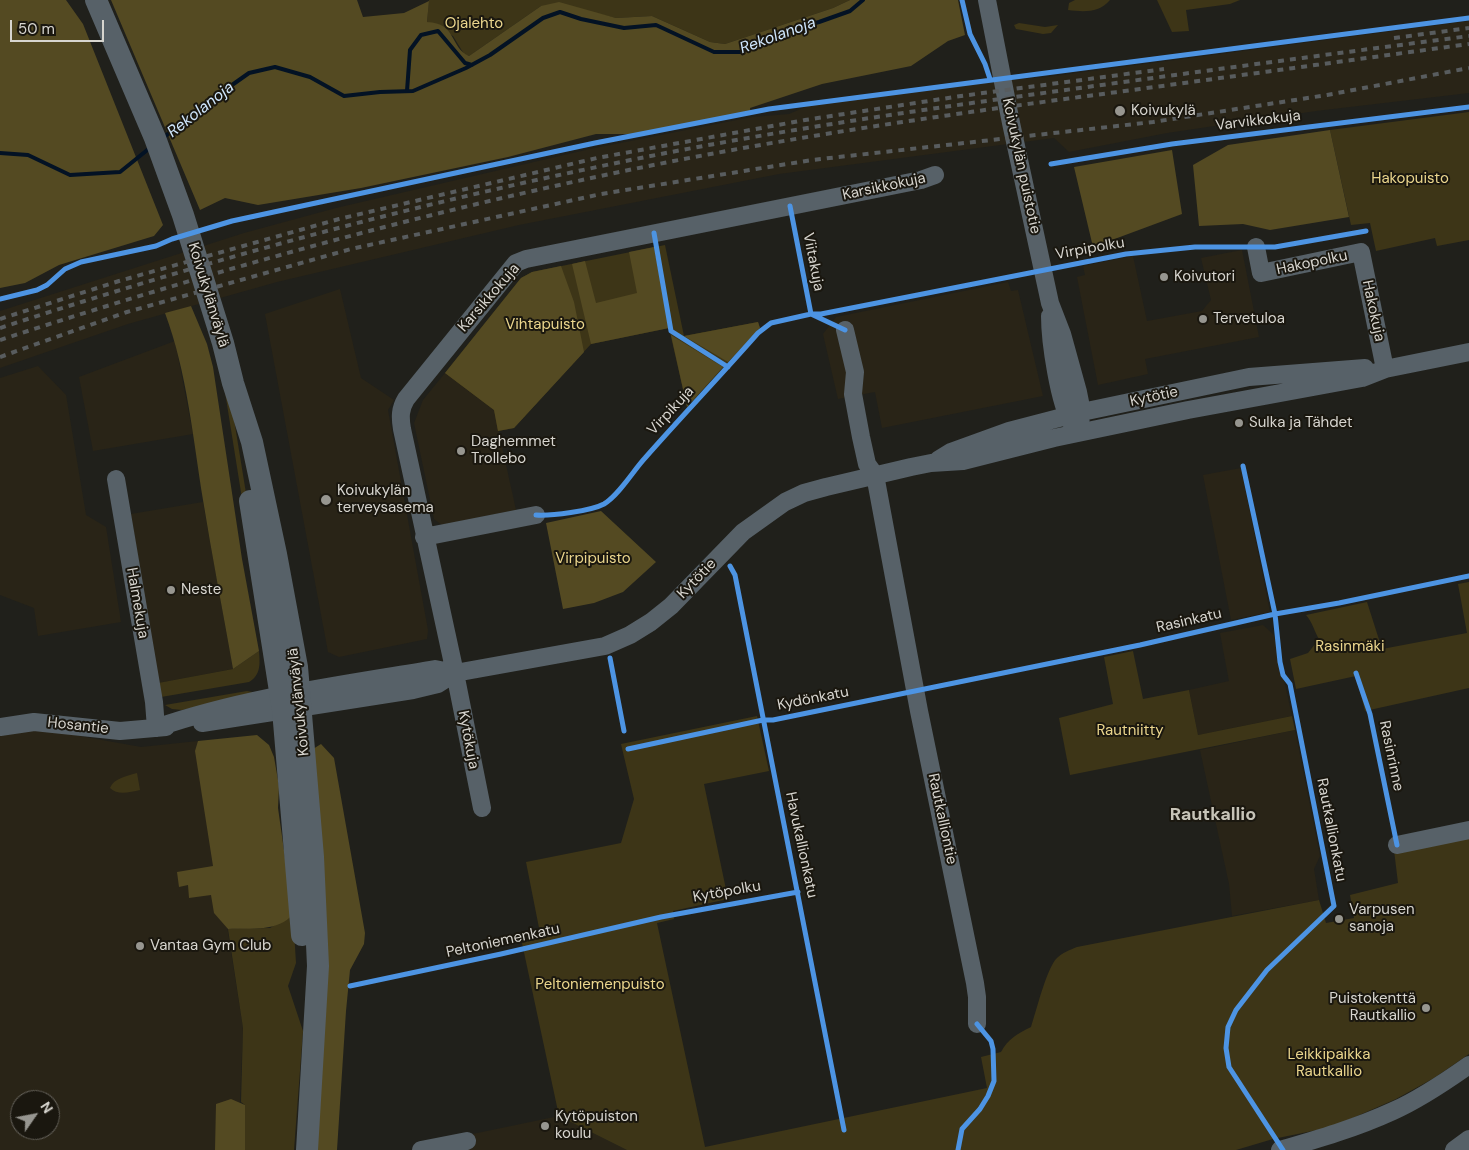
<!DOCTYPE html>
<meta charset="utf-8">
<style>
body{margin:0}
#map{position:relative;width:1469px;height:1150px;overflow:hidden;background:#20201b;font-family:"DM Sans",sans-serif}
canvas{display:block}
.north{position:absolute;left:10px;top:1090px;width:50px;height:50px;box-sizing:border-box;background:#1a170f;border:1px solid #66635c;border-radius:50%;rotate:57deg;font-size:14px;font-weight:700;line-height:20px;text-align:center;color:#d7d5cf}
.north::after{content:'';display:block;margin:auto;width:18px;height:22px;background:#979690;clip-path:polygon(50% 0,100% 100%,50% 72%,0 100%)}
.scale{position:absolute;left:10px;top:20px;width:94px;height:22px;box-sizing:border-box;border:2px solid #d7d5cf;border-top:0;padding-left:6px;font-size:15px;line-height:18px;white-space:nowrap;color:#d7d5cf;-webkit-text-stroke:4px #1a170f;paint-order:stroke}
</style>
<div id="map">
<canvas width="1469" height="1150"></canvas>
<div class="north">N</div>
<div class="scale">50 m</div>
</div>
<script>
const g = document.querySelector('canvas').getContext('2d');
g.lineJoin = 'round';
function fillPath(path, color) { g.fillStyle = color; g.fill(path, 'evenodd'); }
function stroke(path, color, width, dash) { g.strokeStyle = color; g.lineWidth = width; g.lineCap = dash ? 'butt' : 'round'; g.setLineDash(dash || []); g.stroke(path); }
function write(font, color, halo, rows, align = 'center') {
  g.font = font + ' "DM Sans",sans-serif'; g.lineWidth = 4; g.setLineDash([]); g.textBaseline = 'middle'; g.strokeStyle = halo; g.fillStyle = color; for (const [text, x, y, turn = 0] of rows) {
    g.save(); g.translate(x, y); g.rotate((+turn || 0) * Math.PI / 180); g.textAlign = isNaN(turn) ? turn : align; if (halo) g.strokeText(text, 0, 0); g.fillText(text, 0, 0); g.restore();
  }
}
fillPath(new Path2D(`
 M 1469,21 L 1469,93 L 1316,111 L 1167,133 L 1069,152 L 1054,138 L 779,174 L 519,225 L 277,282 L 128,324 L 0,368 L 0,311 L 244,233 L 336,208 L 590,149 L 752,117 L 789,114 L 817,102 L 958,84 L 1047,77 Z
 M 1242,250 L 1259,337 L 1145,359 L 1148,374 L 1098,385 L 1077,277 L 1085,275 L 1083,266 L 1133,256 L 1147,321 L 1202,311 L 1211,300 L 1201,258 Z
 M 1008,282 L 1011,291 L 1018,290 L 1043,396 L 882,428 L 875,392 L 838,399 L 823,334 L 836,317 Z
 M 340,289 L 361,378 L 394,400 L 388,410 L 428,630 L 427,639 L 339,657 L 328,652 L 265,314 Z
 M 175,341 L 193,434 L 93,451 L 79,377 Z
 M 38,366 L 66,395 L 86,515 L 106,527 L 121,622 L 38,636 L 34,608 L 0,595 L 0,378 Z
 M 445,373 L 494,410 L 516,510 L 442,525 L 434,519 L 414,423 L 423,400 Z
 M 1241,468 L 1270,612 L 1231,620 L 1203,475 Z
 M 203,502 L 233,669 L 158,683 L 131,514 Z
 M 1263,625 L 1274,635 L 1292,716 L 1198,735 L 1189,690 L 1229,681 L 1220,633 Z
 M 35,728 L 141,747 L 198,741 L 243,1028 L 238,1150 L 0,1150 L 0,734 ZM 20,1100 L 50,1100 L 50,1130 L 20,1130 Z
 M 1295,730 L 1320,856 L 1314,869 L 1319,900 L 1232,916 L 1229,884 L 1200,750 Z
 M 559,1116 L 627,1150 L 454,1150 L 463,1136 Z`), '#292417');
fillPath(new Path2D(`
 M 429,0 L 850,0 L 833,8 L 725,44 L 710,42 L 652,16 L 616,18 L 595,13 L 541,6 L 469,56 L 464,54 L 453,36 L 427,22 Z
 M 1075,0 L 1110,0 C 1099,13 1084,12 1068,10 L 1069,3 Z
 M 1157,0 L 1240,0 L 1230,4 L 1186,10 L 1189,31 L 1172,32 Z
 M 1019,23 L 1045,27 L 1058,25 L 1051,33 L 1043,34 L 1016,29 L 1014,25 Z
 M 1469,112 L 1469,240 L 1437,246 L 1435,238 L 1376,251 L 1370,223 L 1351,225 L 1330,130 Z
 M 665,245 L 684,336 L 758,322 L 760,328 L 687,407 L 669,328 L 591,344 L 514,428 L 498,431 L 494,410 L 445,373 L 521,278 L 532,272 Z
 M 225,392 L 231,401 L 273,659 L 255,580 Z
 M 1469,582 L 1469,688 L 1365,711 L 1356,676 L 1296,689 L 1290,659 L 1308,653 L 1319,639 C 1314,631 1313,623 1306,615 L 1367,602 L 1382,649 L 1467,633 L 1458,584 Z
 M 259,651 C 260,664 261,675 249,682 L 161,697 L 158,683 L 233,669 Z
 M 1133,651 L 1143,699 L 1189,690 L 1198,735 L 1292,716 L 1295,730 L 1070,775 L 1059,718 L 1113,704 L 1104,657 Z
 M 247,691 L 252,692 L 253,695 L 182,710 L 172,709 L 165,705 Z
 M 757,716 L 769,771 L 704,784 L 728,899 L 673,911 L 674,919 L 657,923 L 705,1147 L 987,1088 L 981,1057 L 1001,1052 C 1008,1039 1017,1034 1031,1027 C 1036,1012 1047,967 1057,958 C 1063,952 1070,950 1077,947 L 1319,900 L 1326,923 L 1354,918 L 1350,895 L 1398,883 L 1394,850 L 1469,834 L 1469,1054 L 1434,1078 L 1396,1099 L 1332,1127 L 1273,1139 L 1236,1150 L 627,1150 L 559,1116 L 522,943 L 541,938 L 526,862 L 621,843 L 634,799 L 621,744 Z
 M 137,773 L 140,790 C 130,792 118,796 110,788 C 114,778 127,776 137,773 Z
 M 293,914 L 296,963 L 288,986 L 303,1031 L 294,1150 L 245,1150 L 245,1105 L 241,1102 L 243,1028 L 228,929 L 270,928 Z`), '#3d3517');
fillPath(new Path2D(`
 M 0,0 L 66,0 L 83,24 L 163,225 L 154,236 L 59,265 L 25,283 L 0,288 Z
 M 111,0 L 357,0 L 363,17 L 404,13 L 429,1 L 427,22 C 457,23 450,48 469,56 L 541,6 L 559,2 L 616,18 L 652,16 L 710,42 L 725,44 L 833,8 L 850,0 L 958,0 L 965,35 L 948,41 L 911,66 L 822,84 L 750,108 L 751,113 L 643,134 L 596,134 L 508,157 L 361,188 L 258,205 L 225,198 L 200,210 Z
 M 1330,130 L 1349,217 L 1270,230 L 1243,224 L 1199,226 L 1193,165 L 1228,145 Z
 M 1172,150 L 1182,214 L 1093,247 L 1074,167 Z
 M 654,247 L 669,328 L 591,344 L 572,264 L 585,261 L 596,303 L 637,293 L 629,252 Z
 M 561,266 L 574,302 L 584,352 L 514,428 L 498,431 L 494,410 L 445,373 L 521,278 L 532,272 Z
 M 191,306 L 207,344 L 213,367 L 242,559 L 259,651 L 233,669 C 223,612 212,556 203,500 C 193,438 187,372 165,313 Z
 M 758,322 L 760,328 L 728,362 L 684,336 Z
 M 671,335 L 723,367 L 687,407 Z
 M 601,511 L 656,562 L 623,592 L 594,603 L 563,609 L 546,523 Z
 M 257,735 L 269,745 L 274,757 L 279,786 L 278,808 L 293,914 C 279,932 250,928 228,929 L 214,913 L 211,895 L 189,898 L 188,885 L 179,887 L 177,872 L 213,866 L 195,751 L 198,741 Z
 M 321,744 L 334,758 L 365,933 L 364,944 L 350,970 L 346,1011 L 337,1150 L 316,1150 L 313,749 Z
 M 231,1099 L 245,1105 L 245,1150 L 215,1150 L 216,1104 Z`), '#544a22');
stroke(new Path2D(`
 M 407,91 L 410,50 L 421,35 L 438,31 L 465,63 L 472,65
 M 163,138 L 208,102 L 249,73 L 275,67 L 310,77 L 344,96 L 380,92 L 413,91 L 466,68 L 490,55 L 543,18 L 560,12 L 581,19 L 624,28 L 656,25 L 714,52 L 740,52 L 782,32 L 819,22 L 850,11 L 863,0
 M 0,153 L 28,155 L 70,175 L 120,172 L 151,147`), '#031224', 4);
stroke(new Path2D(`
 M 987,0 L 1011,123 L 1050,303 L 1062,334 L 1078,392 L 1082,412 L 1080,423
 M 1256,247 L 1261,273 L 1361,252 L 1385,369
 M 1050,316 C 1050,341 1059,404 1072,424
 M 845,330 L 855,372 L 853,394 L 861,437 L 867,464 L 875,475 L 919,711 L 975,983 L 977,997 L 977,1024
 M 938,460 L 951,452 L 1009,431 L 1082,412 L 1249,377 L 1365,368
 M 116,479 L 154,702 L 156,728
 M 424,537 L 536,515
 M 202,723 L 413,690 L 438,684 L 455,673
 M 0,727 L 34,722 L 120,731 L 166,727
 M 156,728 C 246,697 341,685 435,669 L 455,673 L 605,646 L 630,635 L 651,622 L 671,606 L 743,532 L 785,502 L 804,493 L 826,487 L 911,467 L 931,463 L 963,461 L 1054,438 L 1188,410 L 1362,378 L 1385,369 L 1469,352
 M 482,808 L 455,673 L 402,429 C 400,417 400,409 406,399 L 516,263 L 526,259 L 921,180 L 935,175
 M 1397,845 L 1469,830
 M 421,1150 L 467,1141
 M 1280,1150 C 1318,1139 1356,1128 1393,1111 C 1420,1099 1445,1082 1469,1065
 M 1454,1150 L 1469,1139`), '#576168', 18);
stroke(new Path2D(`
 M 96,0 L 155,138 L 183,215 L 223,343 L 233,383 L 252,442 L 276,554 L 297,667 L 313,857 L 318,966 L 307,1150
 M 250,501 L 283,710 L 302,935`), '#576168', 22);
stroke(new Path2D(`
 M 1394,38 L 1469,28
 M 0,319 L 119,281 L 339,219 L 597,158 L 805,120 L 961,96 L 1164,69
 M 0,328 C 196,264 395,209 597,167 C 757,133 919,110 1080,88 C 1210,70 1339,53 1469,36
 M 0,340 C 196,276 395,220 596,177 C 776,138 958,113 1140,89 C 1250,74 1359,59 1469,44
 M 0,357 L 127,312 L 351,249 L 601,194 L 812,160 L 1153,122 L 1327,95 L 1469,68`), '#585c5e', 4, [6, 6]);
stroke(new Path2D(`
 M 962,0 L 970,34 L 985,64 L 990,79
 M 1051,164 L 1172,144 L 1469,107
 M 790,206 L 811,314 L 845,330
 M 654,233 L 671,331 L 728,367
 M 0,299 L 37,290 L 47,285 L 65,269 L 81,262 L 156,246 L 172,239 L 232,221 L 595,143 L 769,109 L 1469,18
 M 1243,466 L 1275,614 L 1280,662 L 1283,675 L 1290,684 L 1334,906 L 1267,970 L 1236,1010 L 1228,1027 L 1226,1048 L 1229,1067 L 1283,1150
 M 536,515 C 551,516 591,511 604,504 C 619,495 633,471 645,458 C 682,416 721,375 758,333 L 771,323 L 811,314 L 821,314 L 1126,254 L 1195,247 L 1275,247 L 1366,231
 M 730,566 L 735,575 L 844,1130
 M 610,658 L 624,731
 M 1356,673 L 1370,714 L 1397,845
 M 628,749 L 763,720 L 773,720 L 1140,645 L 1275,614 L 1339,603 L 1469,576
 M 350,986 L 501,954 L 661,917 L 798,892
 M 958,1150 L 962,1129 L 980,1109 L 988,1096 L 994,1081 L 993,1049 L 991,1041 L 977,1024`), '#4d94e3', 5);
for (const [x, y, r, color] of [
 [1120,111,6,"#979690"],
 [1164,277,5,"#979690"],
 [1203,319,5,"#979690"],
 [1239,423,5,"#979690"],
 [461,451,5,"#979690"],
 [326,500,6,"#979690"],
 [171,590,5,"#979690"],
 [1339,919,5,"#979690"],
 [140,946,5,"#979690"],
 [1426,1008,5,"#979690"],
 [545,1126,5,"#979690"]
]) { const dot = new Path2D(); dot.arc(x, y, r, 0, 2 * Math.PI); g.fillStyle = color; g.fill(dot); stroke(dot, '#1a170f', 2); }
write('15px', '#ebd68d', '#1a170f', [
 ["Ojalehto",474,24],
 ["Hakopuisto",1410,179],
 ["Vihtapuisto",545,325],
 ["Virpipuisto",593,559],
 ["Rasinmäki",1350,647],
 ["Rautniitty",1130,731],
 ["Peltoniemenpuisto",600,985],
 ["Leikkipaikka",1329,1055],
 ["Rautkallio",1329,1072]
]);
write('15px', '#d7d5cf', '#1a170f', [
 ["Koivukylä",1131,111],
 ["Koivutori",1174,277],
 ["Tervetuloa",1213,319],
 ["Sulka ja Tähdet",1249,423],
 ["Daghemmet",471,442],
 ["Trollebo",471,459],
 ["Koivukylän",337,491],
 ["terveysasema",337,508],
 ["Neste",181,590],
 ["Varpusen",1349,910],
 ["sanoja",1349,927],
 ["Vantaa Gym Club",150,946],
 ["Puistokenttä",1416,999,"right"],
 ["Rautkallio",1416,1016,"right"],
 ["Kytöpuiston",555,1117],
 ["koulu",555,1134]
], 'left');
write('15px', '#d7d5cf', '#1a170f', [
 ["Varvikkokuja",1258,121,-7],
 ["Koivukylän puistotie",1021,166,78],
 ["Karsikkokuja",884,187,-12],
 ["Virpipolku",1090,249,-10],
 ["Viitakuja",813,262,79],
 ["Hakopolku",1312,263,-12],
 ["Koivukylänväylä",208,295,73],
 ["Karsikkokuja",489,298,-49],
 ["Hakokuja",1373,311,78],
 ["Kytötie",1154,397,-12],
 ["Virpikuja",671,411,-47],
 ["Kytötie",697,579,-46],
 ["Halmekuja",137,603,80],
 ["Rasinkatu",1189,621,-13],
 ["Kydönkatu",813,699,-11],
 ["Koivukylänväylä",299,702,-96],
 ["Hosantie",78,726,6],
 ["Kytökuja",468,740,79],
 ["Rasinrinne",1391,756,78],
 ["Rautkalliontie",942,819,78],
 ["Rautkallionkatu",1331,830,79],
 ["Havukallionkatu",801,845,78],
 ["Kytöpolku",727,892,-10],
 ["Peltoniemenkatu",503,941,-12]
]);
write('italic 16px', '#d0e7fd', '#1a170f', [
 ["Rekolanoja",778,36,-20],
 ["Rekolanoja",201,110,-38]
]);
write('bold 18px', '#c7c4b8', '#1a170f', [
 ["Rautkallio",1213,815]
]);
</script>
